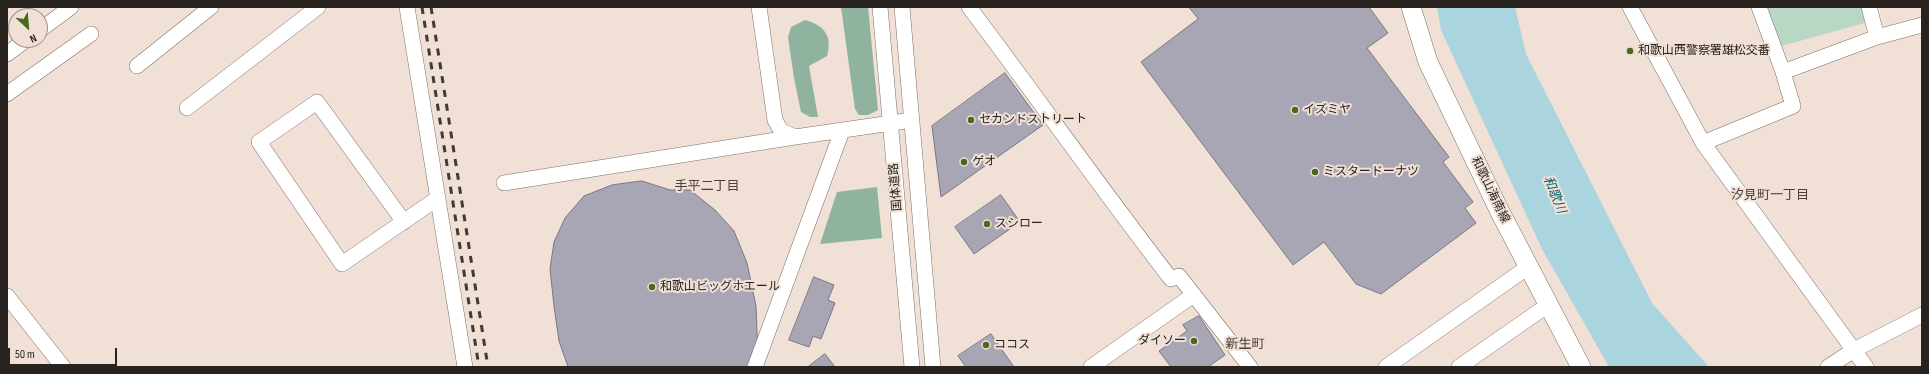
<!DOCTYPE html>
<meta charset="utf-8">
<style>
body{margin:0}
#map{position:relative;width:1929px;height:374px;overflow:hidden;background:#f0e0d6;font-family:"Sofia Sans Condensed",sans-serif}
canvas{display:block}
.frame{position:absolute;inset:0;border:8px solid #29231f;pointer-events:none}
.north{position:absolute;left:8px;top:8px;width:40px;height:40px;box-sizing:border-box;background:#f0e0d6;border:1px solid #a0948d;border-radius:50%;rotate:154deg;font-size:11px;font-weight:700;line-height:16px;text-align:center;color:#29231f}
.north::after{content:'';display:block;margin:auto;width:14px;height:18px;background:#4b681d;clip-path:polygon(50% 0,100% 100%,50% 72%,0 100%)}
.scale{position:absolute;left:8px;top:348px;width:109px;height:18px;box-sizing:border-box;border:2px solid #29231f;border-top:0;padding-left:5px;font-size:12px;line-height:14px;white-space:nowrap;color:#29231f;-webkit-text-stroke:3px #f0e0d6;paint-order:stroke}
</style>
<div id="map">
<canvas width="1929" height="374"></canvas>
<div class="frame"></div>
<div class="north">N</div>
<div class="scale">50 m</div>
</div>
<script>
const g = document.querySelector('canvas').getContext('2d');
g.lineJoin = 'round';
function fillPath(path, color) { g.fillStyle = color; g.fill(path, 'evenodd'); }
function stroke(path, color, width, dash) { g.strokeStyle = color; g.lineWidth = width; g.lineCap = dash ? 'butt' : 'round'; g.setLineDash(dash || []); g.stroke(path); }
function write(font, color, halo, rows, align = 'center') {
  g.font = font + ' "Sofia Sans Condensed","Noto Sans JP",sans-serif'; g.lineWidth = 4; g.setLineDash([]); g.textBaseline = 'middle'; g.strokeStyle = halo; g.fillStyle = color; for (const [text, x, y, turn = 0] of rows) {
    g.save(); g.translate(x, y); g.rotate((+turn || 0) * Math.PI / 180); g.textAlign = isNaN(turn) ? turn : align; if (halo) g.strokeText(text, 0, 0); g.fillText(text, 0, 0); g.restore();
  }
}
fillPath(new Path2D(`
 M 1763,7 L 1864,7 L 1868,22 L 1778,47 Z`), '#b8d7c5');
fillPath(new Path2D(`
 M 841,7 L 868,7 L 878,110 L 868,115 L 859,115 L 855,109 Z
 M 805,20 C 824,25 833,36 827,56 L 809,66 L 818,117 L 810,117 L 801,112 L 794,78 L 788,37 L 791,27 Z
 M 877,187 L 882,238 L 820,244 L 837,192 Z`), '#90b39f');
fillPath(new Path2D(`
 M 1437,7 L 1515,7 L 1526,54 L 1652,303 L 1709,367 L 1609,367 L 1542,249 L 1441,30 Z`), '#aad5de');
const building = new Path2D(`
 M 1189,7 L 1369,7 L 1388,33 L 1367,48 L 1449,157 L 1443,162 L 1473,202 L 1465,208 L 1476,223 L 1381,294 L 1356,284 L 1324,242 L 1293,265 L 1141,62 L 1198,19 Z
 M 1005,73 L 1043,125 L 941,197 L 932,126 Z
 M 642,181 L 670,190 L 690,190 L 715,210 L 734,231 L 747,263 L 756,306 L 758,357 L 755,367 L 568,367 L 559,341 L 554,306 L 550,269 L 554,242 L 565,218 L 584,196 L 612,185 Z
 M 1001,195 L 1020,222 L 974,254 L 955,227 Z
 M 814,277 L 834,285 L 828,300 L 835,303 L 821,339 L 813,336 L 809,347 L 789,340 Z
 M 1199,316 L 1225,355 L 1208,367 L 1171,367 L 1159,351 L 1187,331 L 1183,325 Z
 M 991,334 L 1014,367 L 966,367 L 958,356 Z
 M 825,354 L 835,367 L 808,367 Z`);
fillPath(building, '#a8a5b4');
stroke(building, '#797785', 1);
const minor = new Path2D(`
 M 407,7 L 465,367
 M 759,7 L 775,120 L 781,131 L 795,137 L 912,120
 M 880,7 L 912,367
 M 902,7 L 933,367
 M 969,7 C 1037,97 1102,190 1171,279 L 1179,276 L 1250,367
 M 1630,7 L 1703,143 L 1866,367
 M 1759,7 L 1783,72 L 1877,37 L 1922,25
 M 1869,7 L 1877,37
 M 40,30 L 71,7
 M 7,54 L 26,40
 M 137,66 L 211,7
 M 7,94 L 91,34
 M 187,108 L 318,7
 M 1703,143 L 1793,106 L 1783,72
 M 504,183 L 795,137
 M 404,222 L 317,102 L 259,142 L 342,264 L 438,198
 M 7,296 L 63,367
 M 755,367 L 842,131
 M 1091,367 L 1192,296
 M 1386,367 L 1528,267
 M 1459,367 L 1548,305
 M 1828,367 L 1854,350 L 1922,315`);
const major = new Path2D(`
 M 1411,7 L 1428,62 L 1499,210 L 1581,367`);
stroke(minor, '#7e7067', 16);
stroke(major, '#7e7067', 20);
stroke(minor, '#fff', 15);
stroke(major, '#fff', 19);
stroke(new Path2D(`
 M 422,7 L 479,367
 M 431,7 L 488,367`), '#413a35', 3, [7, 7]);
for (const [x, y, r, color] of [
 [1630,51,4,"#4b681d"],
 [1295,110,4,"#4b681d"],
 [971,120,4,"#4b681d"],
 [964,162,4,"#4b681d"],
 [1315,172,4,"#4b681d"],
 [987,224,4,"#4b681d"],
 [652,287,4,"#4b681d"],
 [1194,341,4,"#4b681d"],
 [986,345,4,"#4b681d"]
]) { const dot = new Path2D(); dot.arc(x, y, r, 0, 2 * Math.PI); g.fillStyle = color; g.fill(dot); stroke(dot, '#f0e0d6', 1.5); }
write('12px', '#29231f', '#f0e0d6', [
 ["和歌山西警察署雄松交番",1638,51],
 ["イズミヤ",1303,110],
 ["セカンドストリート",979,120],
 ["ゲオ",972,162],
 ["ミスタードーナツ",1323,172],
 ["スシロー",995,224],
 ["和歌山ビッグホエール",660,287],
 ["ダイソー",1186,341,"right"],
 ["ココス",994,345]
], 'left');
write('12px', '#29231f', '#f0e0d6', [
 ["国体道路",896,187,-95],
 ["和歌山海南線",1490,190,64]
]);
write('13px', '#4e4139', '#f0e0d6', [
 ["手平二丁目",707,187],
 ["汐見町一丁目",1770,196],
 ["新生町",1245,345]
]);
write('italic 13px', '#025f6c', '#f0e0d6', [
 ["和歌川",1554,195,67]
]);
</script>
